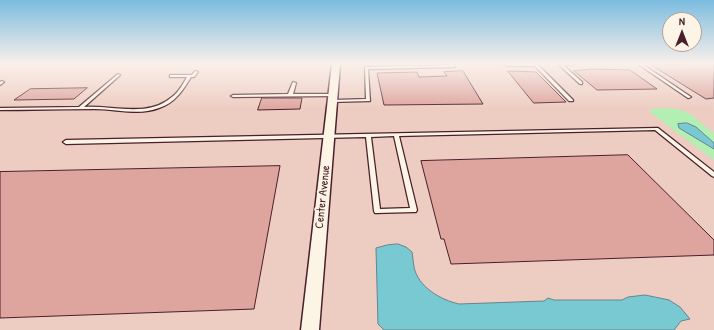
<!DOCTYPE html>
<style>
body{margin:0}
#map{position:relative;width:714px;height:330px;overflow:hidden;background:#f3ddd0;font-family:"Patrick Hand",sans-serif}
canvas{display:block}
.north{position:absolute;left:662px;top:12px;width:40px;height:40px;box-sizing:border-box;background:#fcf5e5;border:1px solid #b59f9b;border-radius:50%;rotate:0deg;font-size:11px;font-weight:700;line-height:16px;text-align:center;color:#4a1f2b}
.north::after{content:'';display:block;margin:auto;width:14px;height:18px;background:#4a1f2b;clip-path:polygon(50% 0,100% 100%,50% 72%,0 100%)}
</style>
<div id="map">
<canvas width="714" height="330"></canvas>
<div class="north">N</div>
</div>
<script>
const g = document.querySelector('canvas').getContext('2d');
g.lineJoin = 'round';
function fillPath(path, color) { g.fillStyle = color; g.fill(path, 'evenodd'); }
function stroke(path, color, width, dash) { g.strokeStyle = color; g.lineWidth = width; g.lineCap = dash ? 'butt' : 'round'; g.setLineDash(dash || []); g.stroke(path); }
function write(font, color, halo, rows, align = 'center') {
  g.font = font + ' "Patrick Hand",sans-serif'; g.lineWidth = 4; g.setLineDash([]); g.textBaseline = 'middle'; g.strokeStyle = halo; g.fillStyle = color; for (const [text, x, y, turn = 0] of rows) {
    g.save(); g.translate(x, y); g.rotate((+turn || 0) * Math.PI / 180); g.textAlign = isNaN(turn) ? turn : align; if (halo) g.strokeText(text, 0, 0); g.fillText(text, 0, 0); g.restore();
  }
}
fillPath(new Path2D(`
 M 0,64 L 714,64 L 714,330 L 0,330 Z`), '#edccc1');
fillPath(new Path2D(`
 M 651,109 C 661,108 677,107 686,112 C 696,117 704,127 714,133 L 714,160 L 650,112 Z`), '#b3eeb2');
const water = new Path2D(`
 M 687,123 L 696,127 L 714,143 L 714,149 L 679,128 L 678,124 Z
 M 398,244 L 406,247 L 412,252 C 413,257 413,262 414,267 C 418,287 441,300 459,304 L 544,301 L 548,298 L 554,300 L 622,300 L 628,297 L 645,295 L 669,300 L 680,307 L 690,319 L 681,321 L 674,330 L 384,330 L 378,324 L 376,248 L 387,245 Z`);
fillPath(water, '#78c9d2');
stroke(water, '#66858f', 1);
const building = new Path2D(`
 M 714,64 L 714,98 L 706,99 L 651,65 Z
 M 593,69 L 630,70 L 657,89 L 597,90 L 574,71 Z
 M 463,71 L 483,104 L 384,105 L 377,73 L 417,72 L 419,77 L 447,76 L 444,72 Z
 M 508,71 L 536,72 L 566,102 L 534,103 Z
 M 87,88 L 74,99 L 14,100 L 30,89 Z
 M 262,98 L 302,98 L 300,109 L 258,110 Z
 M 628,155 L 714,240 L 714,255 L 451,264 L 444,239 L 441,239 L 421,161 Z
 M 280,166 L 254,309 L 0,318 L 0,172 Z`);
fillPath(building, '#dea49e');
stroke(building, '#4a1f2b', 1);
const lane = new Path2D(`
 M 506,64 L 537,64 L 573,100 L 573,101 L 569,101 L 535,66 L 506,66 L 504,65 Z
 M 558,64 L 575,64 L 573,65 L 563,65 L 582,82 L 582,84 L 580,84 Z
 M 638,64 L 642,64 L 691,97 L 689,98 L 688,98 Z
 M 454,65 L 455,65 L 455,67 L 368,69 L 370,101 L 333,102 L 331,101 L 333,100 L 366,99 L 365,67 Z
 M 195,71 L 198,72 L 194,77 L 191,77 C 183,90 175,103 159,108 C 138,116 117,109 95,109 C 63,109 32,110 0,110 L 0,108 L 79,107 L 118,74 L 120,75 L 119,76 L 84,107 C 113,105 148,118 172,97 C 179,92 183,84 187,77 L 170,77 L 170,75 L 192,75 Z
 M 2,81 L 4,82 L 0,85 L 0,82 Z
 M 293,82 L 296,83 L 293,94 L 333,94 L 335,95 L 333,96 L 233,97 L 231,96 L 233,95 L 288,94 Z
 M 656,128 L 658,128 L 714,172 L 714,177 L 712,176 L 655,130 L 399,136 L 417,210 L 416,212 L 414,212 L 377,213 L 375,213 L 374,211 L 366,137 L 66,144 L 63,142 L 66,140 ZM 394,136 L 410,208 L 380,209 L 371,137 Z`);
const street = new Path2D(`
 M 332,64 L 340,64 L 319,330 L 301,330 Z`);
stroke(lane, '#4a1f2b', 2.5);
stroke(street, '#4a1f2b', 3);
fillPath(lane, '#fcf5e5');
fillPath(street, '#fcf5e5');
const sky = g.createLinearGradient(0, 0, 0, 110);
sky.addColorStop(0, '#7bbcdf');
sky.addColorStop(0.58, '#faf0ea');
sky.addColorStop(1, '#faf0ea00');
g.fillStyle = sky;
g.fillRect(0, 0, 714, 110);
write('12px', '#4a1f2b', '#fcf5e5', [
 ["Center Avenue",323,197,-84]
]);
</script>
